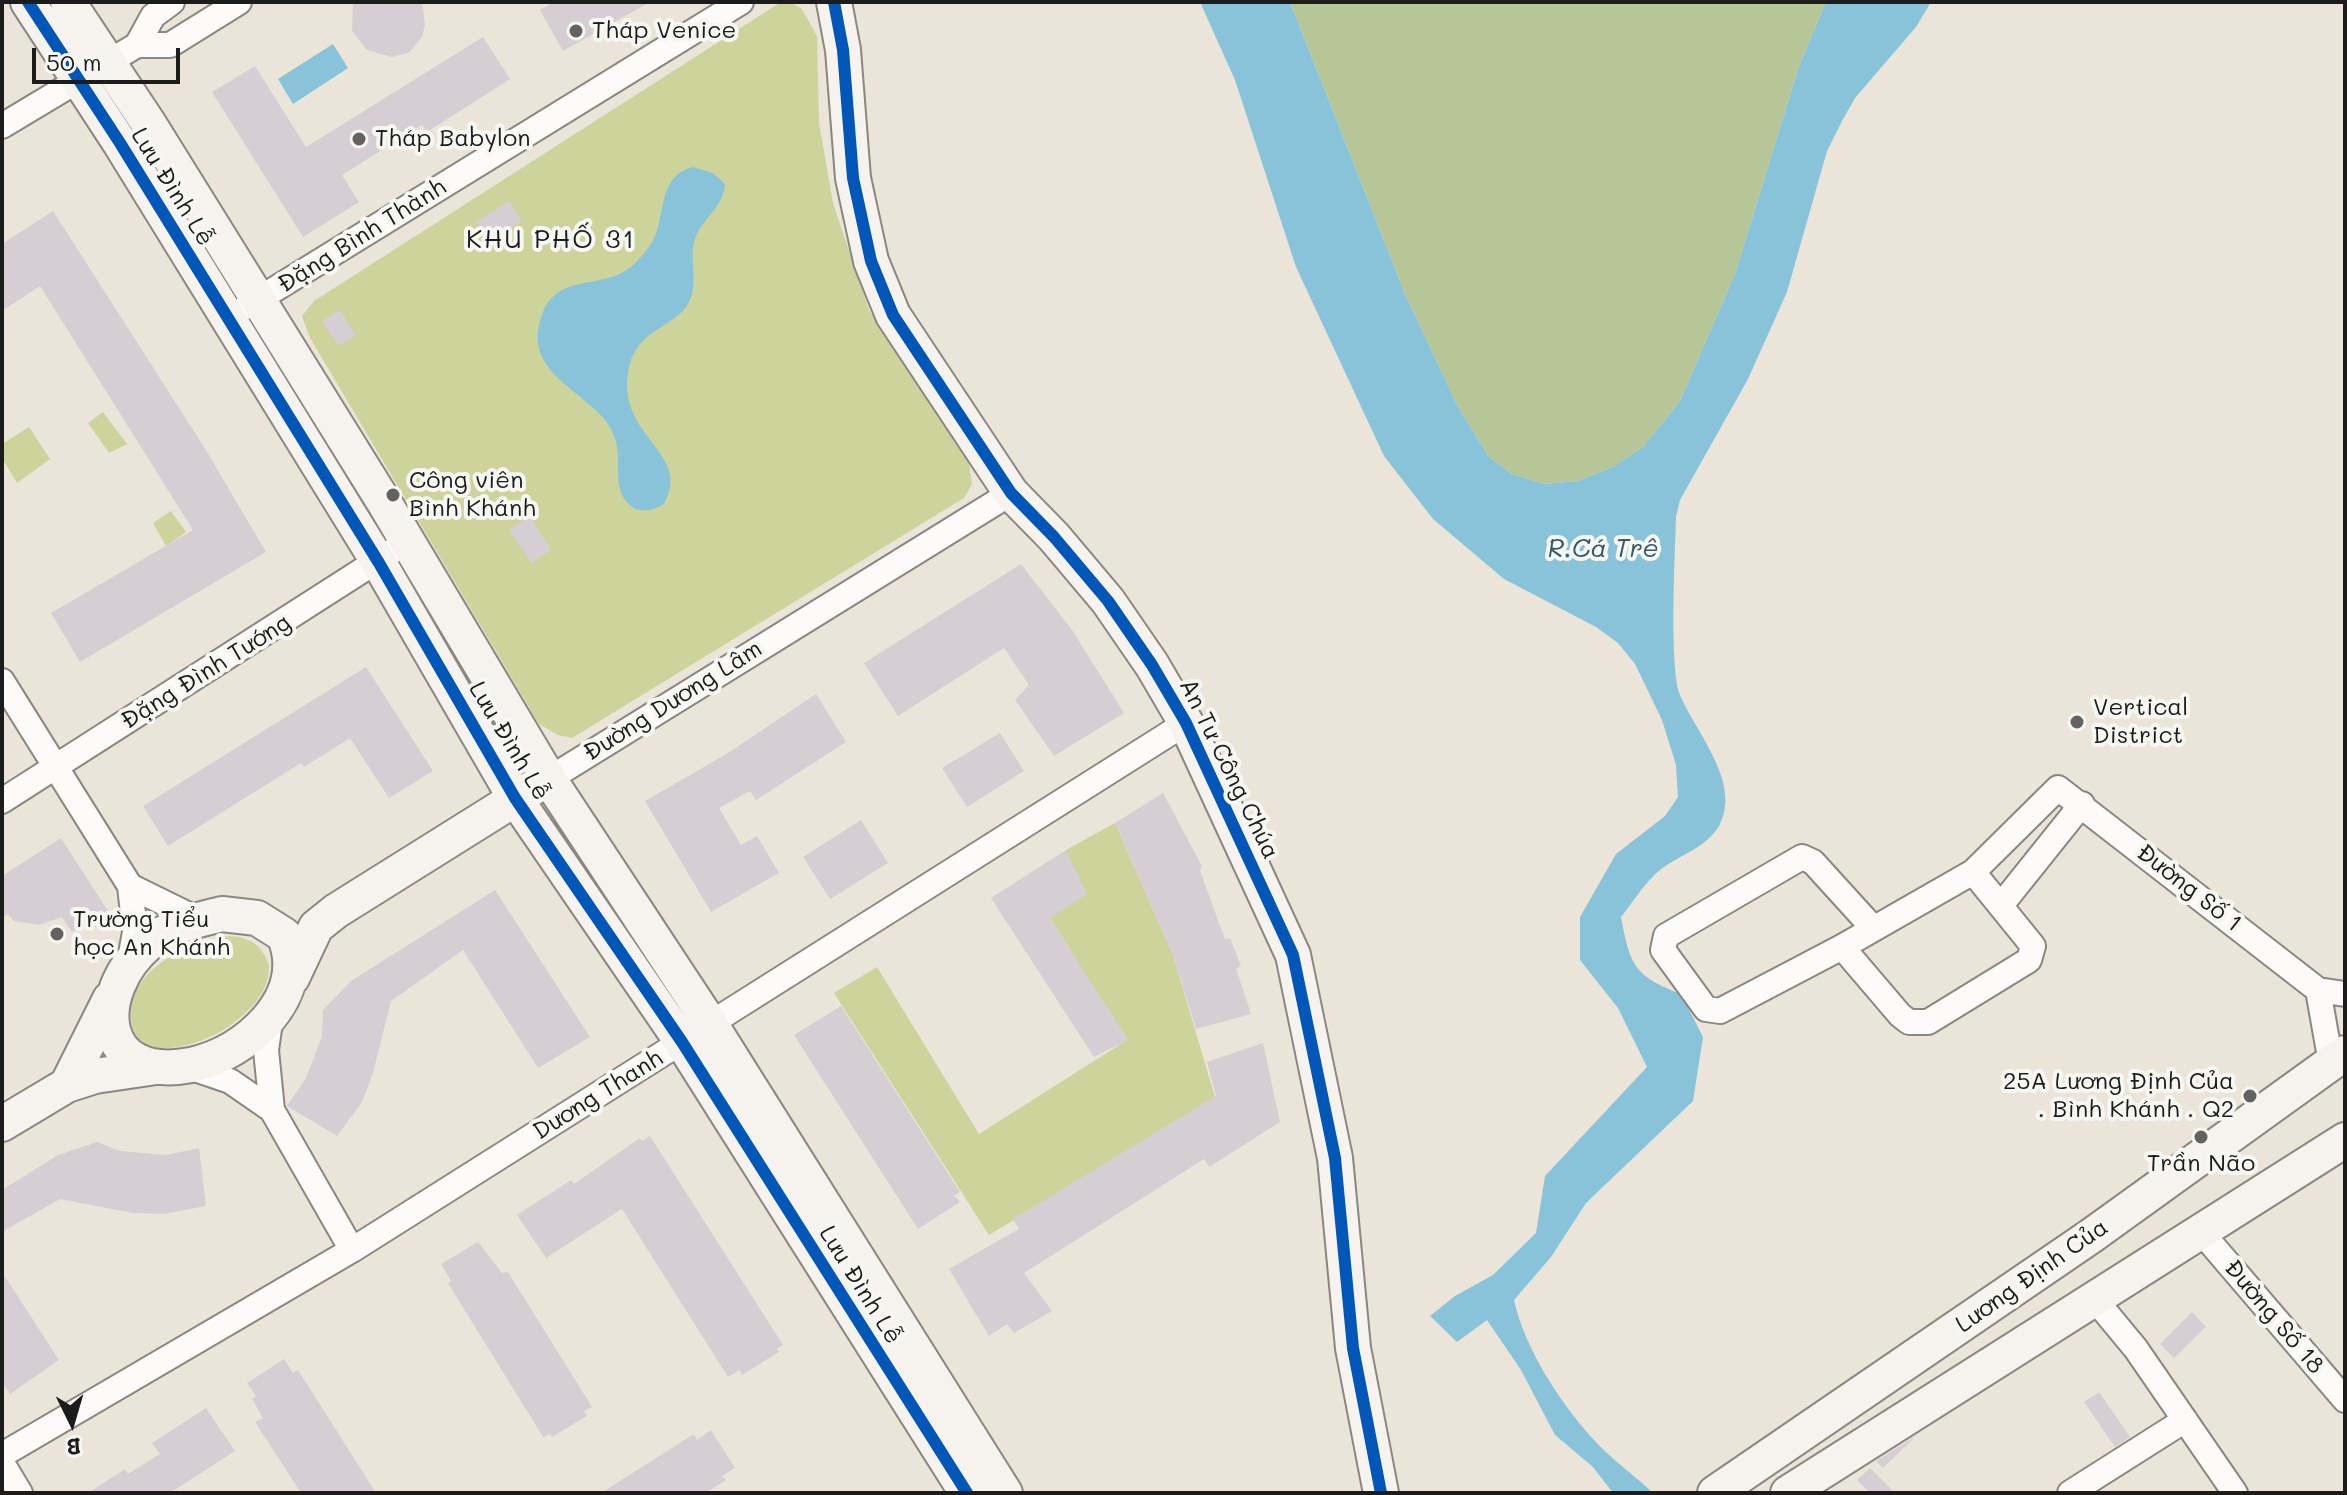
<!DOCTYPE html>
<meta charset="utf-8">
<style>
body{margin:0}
#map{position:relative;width:2347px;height:1495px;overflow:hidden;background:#ebe5d9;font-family:Mali,sans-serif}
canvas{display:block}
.frame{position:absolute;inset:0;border:4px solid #1c1c1c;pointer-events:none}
.north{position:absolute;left:32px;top:1383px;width:80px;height:80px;-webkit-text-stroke:6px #f6f6f2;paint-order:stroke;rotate:175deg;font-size:22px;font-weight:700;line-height:32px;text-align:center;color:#1c1c1c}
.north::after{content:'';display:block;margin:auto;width:28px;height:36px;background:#1c1c1c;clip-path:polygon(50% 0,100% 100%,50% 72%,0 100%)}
.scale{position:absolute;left:32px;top:48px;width:148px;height:36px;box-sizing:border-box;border:4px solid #1c1c1c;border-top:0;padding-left:10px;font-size:24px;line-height:28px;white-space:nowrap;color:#1c1c1c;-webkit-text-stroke:6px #f6f6f2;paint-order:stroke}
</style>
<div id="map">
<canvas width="2347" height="1495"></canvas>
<div class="frame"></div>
<div class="north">B</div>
<div class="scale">50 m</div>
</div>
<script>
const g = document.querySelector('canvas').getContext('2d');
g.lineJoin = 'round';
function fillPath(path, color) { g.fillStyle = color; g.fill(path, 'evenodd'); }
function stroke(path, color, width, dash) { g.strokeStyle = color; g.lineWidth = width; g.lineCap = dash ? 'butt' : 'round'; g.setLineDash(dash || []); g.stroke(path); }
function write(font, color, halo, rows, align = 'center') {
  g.font = font + ' Mali,sans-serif'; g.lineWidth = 8; g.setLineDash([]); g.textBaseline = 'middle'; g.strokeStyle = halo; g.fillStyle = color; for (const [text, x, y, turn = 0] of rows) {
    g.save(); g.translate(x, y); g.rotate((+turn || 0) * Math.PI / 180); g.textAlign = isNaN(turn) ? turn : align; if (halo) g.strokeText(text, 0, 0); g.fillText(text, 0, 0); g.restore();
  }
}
fillPath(new Path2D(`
 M 781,2 L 791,2 L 802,9 L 817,36 L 819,123 L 833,203 L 869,310 L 968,457 L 972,484 L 964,498 L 572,738 L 558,735 L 539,724 L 310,338 L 302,316 L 314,301 Z
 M 103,412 L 127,444 L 109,453 L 88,423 Z
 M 29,427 L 50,459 L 17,483 L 2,458 L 2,444 Z
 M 171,511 L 186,532 L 166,546 L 153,523 Z
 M 1115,823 L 1173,955 L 1215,1097 L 989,1235 L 834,993 L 877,967 L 979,1134 L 1127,1040 L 1050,918 L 1066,850 Z
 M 230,936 C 250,938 262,944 269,965 C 269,992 253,1008 232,1024 C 211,1041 141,1068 132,1025 C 120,974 190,939 230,936 Z`), '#ccd49c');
fillPath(new Path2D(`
 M 1290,2 L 1826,2 L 1799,66 L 1735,274 L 1680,401 L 1643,447 L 1613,467 L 1577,481 L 1544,484 L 1512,474 L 1489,457 L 1457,405 L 1405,294 Z`), '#b7c696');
fillPath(new Path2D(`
 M 1200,2 L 1290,2 L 1405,294 L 1457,405 L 1489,457 L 1512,474 L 1544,484 L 1577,481 L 1613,467 L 1643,447 L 1680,401 L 1735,274 L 1799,66 L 1826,2 L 1931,2 L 1916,27 L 1855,98 L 1842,121 L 1827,151 L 1787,292 L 1748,379 L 1680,500 L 1676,517 C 1675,551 1669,669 1680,695 C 1694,730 1743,783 1719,826 C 1706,848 1679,855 1660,870 C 1645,882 1633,902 1621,917 C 1630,965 1634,976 1681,994 L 1703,1037 L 1693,1101 L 1586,1203 L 1551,1257 L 1514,1300 C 1525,1349 1559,1401 1593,1439 C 1611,1459 1634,1475 1653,1493 L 1613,1493 L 1593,1467 L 1555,1435 L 1521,1370 L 1487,1320 L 1457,1342 L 1430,1316 L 1455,1296 L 1493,1275 L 1536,1233 L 1545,1176 L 1647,1067 L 1618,1008 L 1580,960 L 1580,917 L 1616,854 L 1665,816 L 1678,797 L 1676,765 L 1662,720 L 1635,664 L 1618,643 L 1596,627 L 1504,579 L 1433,519 L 1384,456 L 1296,267 L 1235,80 Z
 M 333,44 L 348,68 L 293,104 L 278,79 Z
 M 693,167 L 713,173 L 725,184 C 724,206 704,217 696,236 C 687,257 700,281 689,302 C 674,330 635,327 628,373 C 618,438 693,453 664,504 C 651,512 636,514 626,501 C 609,479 629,450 605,420 C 577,386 522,370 542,315 C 557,273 597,290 628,269 C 636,264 643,254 649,247 C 668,223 654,177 693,167 Z`), '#88c3da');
fillPath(new Path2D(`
 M 353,2 L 422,2 L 425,25 L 422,37 L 410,52 L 392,57 L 367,50 L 352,31 Z
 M 554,2 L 650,2 L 563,51 L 540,10 Z
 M 483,37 L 510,79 L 427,132 L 422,125 L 342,175 L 359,202 L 303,237 L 212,92 L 255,66 L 306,147 Z
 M 509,201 L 522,221 L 489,241 L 476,222 Z
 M 53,211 L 204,447 L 266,552 L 80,662 L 51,613 L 193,530 L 40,286 L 2,311 L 2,244 Z
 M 340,310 L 356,335 L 338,346 L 322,321 Z
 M 530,516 L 551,550 L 531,563 L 509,530 Z
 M 1021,564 L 1072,630 L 1124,713 L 1054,756 L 1015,700 L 1029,685 L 1004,648 L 898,716 L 864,663 Z
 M 366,667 L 433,771 L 389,798 L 350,738 L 304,767 L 301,763 L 168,846 L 143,806 Z
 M 816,694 L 846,742 L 756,800 L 750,791 L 719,808 L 741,845 L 757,836 L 779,873 L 711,912 L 645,801 L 728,753 Z
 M 1000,733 L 1024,771 L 967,807 L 942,768 Z
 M 1163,793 L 1202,866 L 1200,871 L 1225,939 L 1230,938 L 1241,966 L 1236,969 L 1251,1014 L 1196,1029 L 1173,955 L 1115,823 Z
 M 861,820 L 888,863 L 830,899 L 803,857 Z
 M 61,838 L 108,911 L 72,932 L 62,917 L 39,925 L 14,921 L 8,914 L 2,918 L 2,876 Z
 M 1066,850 L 1087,894 L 1050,918 L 1128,1040 L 1094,1057 L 991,898 Z
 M 495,890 L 590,1037 L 538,1068 L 463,950 L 391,1001 L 373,1073 L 362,1102 L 337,1136 L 287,1106 L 306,1078 L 322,1036 L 323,1010 L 351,981 Z
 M 841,1006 L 960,1192 L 954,1196 L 960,1202 L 918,1229 L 794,1035 Z
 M 1263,1043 L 1280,1122 L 1209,1167 L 1204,1159 L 1024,1273 L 1052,1311 L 1014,1333 L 1007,1324 L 989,1336 L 949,1269 L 1019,1229 L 1013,1219 L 1216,1096 L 1207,1062 Z
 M 650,1136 L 783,1345 L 777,1349 L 779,1352 L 742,1375 L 740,1370 L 728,1377 L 622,1209 L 546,1258 L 517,1215 L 571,1180 L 574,1184 L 640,1138 L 642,1141 Z
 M 97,1142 L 120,1151 L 166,1155 L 199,1148 L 206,1206 L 164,1214 L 133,1213 L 60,1199 L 2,1232 L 2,1190 L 58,1155 Z
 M 478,1242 L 502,1273 L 508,1272 L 592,1407 L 584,1411 L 587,1416 L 552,1437 L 550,1434 L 543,1437 L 448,1283 L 451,1281 L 441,1264 Z
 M 2,1272 L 59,1360 L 10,1394 L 2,1382 Z
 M 2192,1312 L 2206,1327 L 2174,1358 L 2160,1344 Z
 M 284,1359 L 293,1373 L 298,1370 L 376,1493 L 301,1493 L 255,1422 L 263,1418 L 252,1399 L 256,1396 L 247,1383 Z
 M 2099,1392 L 2130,1437 L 2115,1447 L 2084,1402 Z
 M 206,1408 L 235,1451 L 170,1493 L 88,1493 L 125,1469 L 128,1474 L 160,1454 L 152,1443 Z
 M 711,1430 L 735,1468 L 722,1476 L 726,1480 L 706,1493 L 601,1493 L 694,1434 L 697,1440 Z
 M 1916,1436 L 1883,1468 L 1876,1461 Z
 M 1870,1468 L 1895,1493 L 1870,1493 L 1857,1480 Z`), '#d6ced2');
const street = new Path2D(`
 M 137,45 L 170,45 L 239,2
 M 2,126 L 137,45 L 153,16 L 172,2
 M 246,307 L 741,2
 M 2,681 L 130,886 L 135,932 L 129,965
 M 549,779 L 1011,493
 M 2,801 L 408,541
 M 130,886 L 199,920
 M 2002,904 L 2082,804
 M 1873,928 L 1813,862 L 1802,857 L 1666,936 L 1663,950 L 1706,1009 L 1720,1011 L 1842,947 L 1973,872 L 2058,788 L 2318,990 L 2345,994
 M 1842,947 L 1900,1015 L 1909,1022 L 1928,1022 L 2029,960 L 2033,946 L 1973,872
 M 2318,990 L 2331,1063
 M 271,1015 L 266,1050 L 272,1110 L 352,1250
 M 186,1066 L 230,1081 L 272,1110
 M 2202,1233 L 2345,1400
 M 2093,1297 L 2136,1349 L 2235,1493
 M 2,1455 L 352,1250 L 1186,723
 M 2,1463 L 20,1493
 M 2070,1493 L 2185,1420`);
const secondary = new Path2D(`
 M 28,2 L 120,143 L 379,563 L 515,798 L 682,1042 L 967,1493
 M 68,2 L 149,124 L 384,502 L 549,779 L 711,1025 L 1005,1493
 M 834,2 L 843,50 L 853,178 L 871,261 L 893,315 L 1011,493 L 1054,537 L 1108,601 L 1152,665 L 1186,723 L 1293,955 L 1335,1158 L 1353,1348 L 1381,1493
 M 222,914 L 257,918 L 284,935 C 297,965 290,993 268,1019 C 247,1043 222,1058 191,1065 C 98,1083 90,994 149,943 C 169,926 198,920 222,914 Z
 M 292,978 L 316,927 L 336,911 L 534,787
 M 67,1085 L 110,999
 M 2,1124 L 67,1085 L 95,1076 L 156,1067
 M 1715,1493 L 2091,1236 L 2345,1053
 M 1788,1493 L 2345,1140`);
stroke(street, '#8a8781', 28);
stroke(secondary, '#8a8781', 38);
stroke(street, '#fcfbf9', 24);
stroke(secondary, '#f6f3ee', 34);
stroke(new Path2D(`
 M 28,2 L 120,143 L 379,563 L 515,798 L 682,1042 L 967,1493
 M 834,2 L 843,50 L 853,178 L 871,261 L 893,315 L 1011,493 L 1054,537 L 1108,601 L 1152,665 L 1186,723 L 1293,955 L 1335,1158 L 1353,1348 L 1381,1493`), '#0057b8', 12);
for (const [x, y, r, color] of [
 [576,31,8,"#64625e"],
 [359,139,8,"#64625e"],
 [393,495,8,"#64625e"],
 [2077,722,8,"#64625e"],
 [57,934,8,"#64625e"],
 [2250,1096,8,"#64625e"],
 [2201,1137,8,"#64625e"]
]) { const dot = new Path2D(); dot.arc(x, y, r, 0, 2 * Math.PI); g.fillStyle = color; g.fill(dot); stroke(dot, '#f6f6f2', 3); }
write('24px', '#1c1c1c', '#f6f6f2', [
 ["Tháp Venice",592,31],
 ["Tháp Babylon",375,139],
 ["Công viên",409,481],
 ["Bình Khánh",409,509],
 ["Vertical",2093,708],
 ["District",2093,736],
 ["Trường Tiểu",73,920],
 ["học An Khánh",73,948],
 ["25A Lương Định Của",2234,1082,"right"],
 [". Bình Khánh . Q2",2234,1110,"right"],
 ["Trần Não",2201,1164,"center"]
], 'left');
write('24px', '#1c1c1c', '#f6f6f2', [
 ["Lưu Đình Lễ",172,187,58],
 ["Đặng Bình Thành",362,236,-32],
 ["Đặng Đình Tướng",206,672,-32],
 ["Đường Dương Lâm",673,701,-32],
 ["Lưu Đình Lễ",509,741,59],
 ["An Tư Công Chúa",1229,769,64],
 ["Đường Số 1",2189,888,38],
 ["Dương Thanh",598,1095,-32],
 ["Lương Định Của",2032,1276,-35],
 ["Lưu Đình Lễ",860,1285,58],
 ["Đường Số 18",2274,1317,50]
]);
g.letterSpacing = '2px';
write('26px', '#1c1c1c', '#f6f6f2', [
 ["KHU PHỐ 31",551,240]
]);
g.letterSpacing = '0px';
write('italic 26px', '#365968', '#f6f6f2', [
 ["R.Cá Trê",1603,549]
]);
</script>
